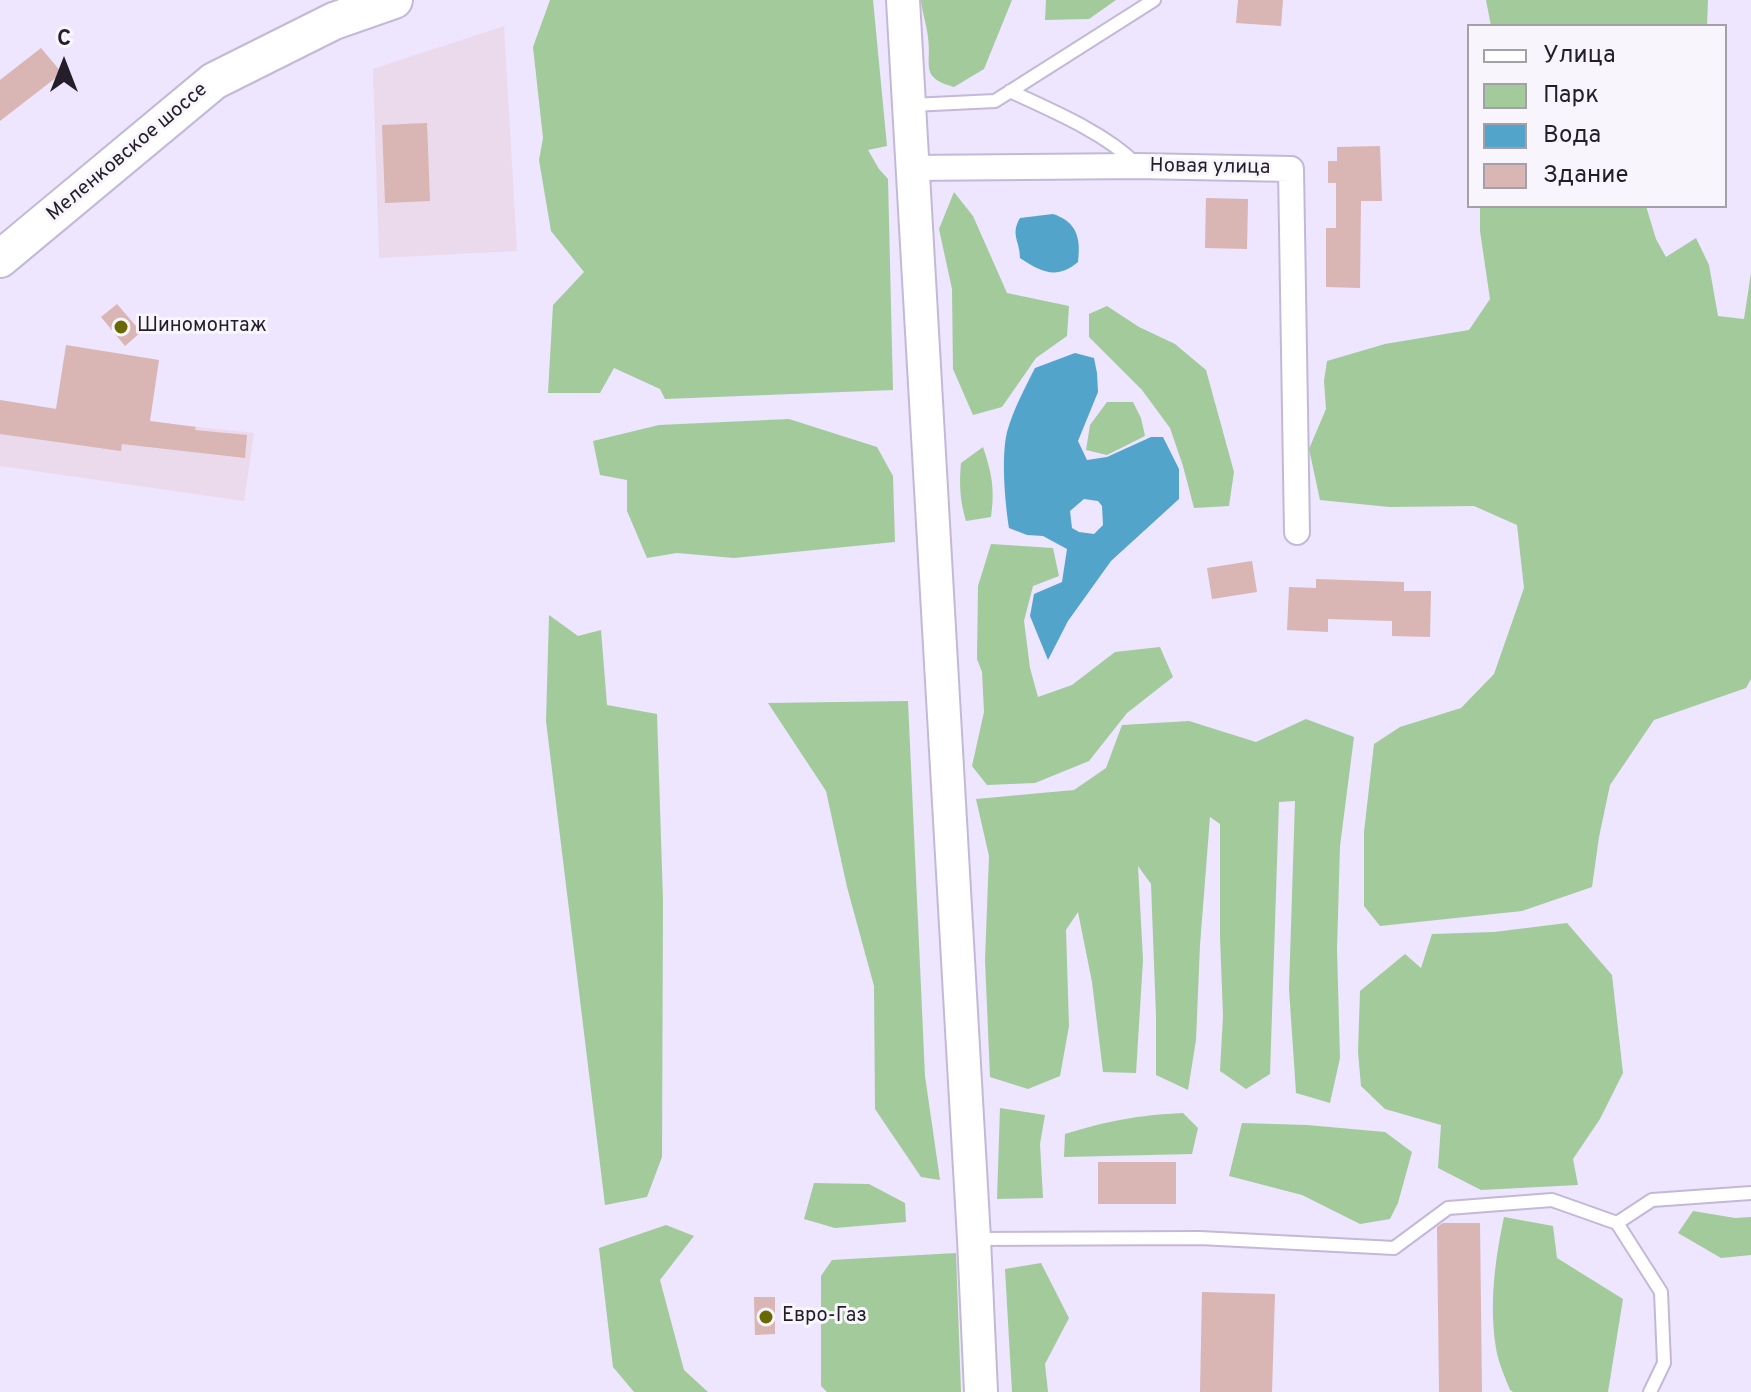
<!DOCTYPE html>
<meta charset="utf-8">
<style>
body{margin:0}
#map{position:relative;width:1751px;height:1392px;overflow:hidden;background:#eee5fe;font-family:Overpass,sans-serif}
canvas{display:block}
.legend{position:absolute;left:1467px;top:24px;width:260px;height:184px;box-sizing:border-box;background:#f8f6fc;border:2px solid #a3a0a8;margin:0;padding:10px 14px;list-style:none;font-size:24px;color:#231e29}
.legend li{display:flex;align-items:center;gap:16px;height:40px}
.legend b{width:40px;border:2px solid #a3a0a8}
.north{position:absolute;left:24px;top:24px;width:80px;height:80px;-webkit-text-stroke:6px #f8f6fc;paint-order:stroke;rotate:0deg;font-size:22px;font-weight:700;line-height:32px;text-align:center;color:#231e29}
.north::after{content:'';display:block;margin:auto;width:28px;height:36px;background:#231e29;clip-path:polygon(50% 0,100% 100%,50% 72%,0 100%)}
</style>
<div id="map">
<canvas width="1751" height="1392"></canvas>
<ul class="legend">
<li><b style="height:10px;background:#fff"></b>Улица</li>
<li><b style="height:22px;background:#a3ca9b"></b>Парк</li>
<li><b style="height:22px;background:#53a4cb"></b>Вода</li>
<li><b style="height:22px;background:#d9b5b3"></b>Здание</li>
</ul>
<div class="north">С</div>
</div>
<script>
const g = document.querySelector('canvas').getContext('2d');
g.lineJoin = 'round';
function fillPath(path, color) { g.fillStyle = color; g.fill(path, 'evenodd'); }
function stroke(path, color, width, dash) { g.strokeStyle = color; g.lineWidth = width; g.lineCap = dash ? 'butt' : 'round'; g.setLineDash(dash || []); g.stroke(path); }
function write(font, color, halo, rows, align = 'center') {
  g.font = font + ' Overpass,sans-serif'; g.lineWidth = 6; g.setLineDash([]); g.textBaseline = 'middle'; g.strokeStyle = halo; g.fillStyle = color; for (const [text, x, y, turn = 0] of rows) {
    g.save(); g.translate(x, y); g.rotate((+turn || 0) * Math.PI / 180); g.textAlign = isNaN(turn) ? turn : align; if (halo) g.strokeText(text, 0, 0); g.fillText(text, 0, 0); g.restore();
  }
}
fillPath(new Path2D(`
 M 504,26 L 517,251 L 379,258 L 373,69 Z
 M 0,400 L 126,419 L 254,433 L 244,501 L 0,466 Z`), '#eadaec');
fillPath(new Path2D(`
 M 550,0 L 873,0 L 887,146 L 868,150 L 879,169 L 888,179 L 893,390 L 665,399 L 660,389 L 614,368 L 600,393 L 548,393 L 553,305 L 584,272 L 551,231 L 539,160 L 543,138 L 533,47 Z
 M 921,0 L 1012,0 L 984,69 L 954,87 C 919,77 932,66 928,38 C 927,25 922,13 921,0 Z
 M 1046,0 L 1116,0 L 1089,19 L 1045,20 Z
 M 1486,0 L 1708,0 L 1707,26 L 1491,26 Z
 M 954,192 L 973,216 L 1007,293 L 1069,306 L 1067,336 L 1036,358 L 1002,407 L 973,415 L 953,369 L 952,289 L 939,229 Z
 M 1480,206 L 1646,206 L 1656,239 L 1666,257 L 1696,238 L 1709,265 L 1718,316 L 1744,319 L 1751,273 L 1751,679 L 1746,688 L 1654,720 L 1610,785 L 1599,837 L 1592,887 L 1522,911 L 1380,926 L 1364,906 L 1364,832 L 1374,744 L 1400,727 L 1461,708 L 1494,674 L 1524,588 L 1517,525 L 1474,506 L 1389,507 L 1320,500 L 1309,449 L 1326,409 L 1324,381 L 1327,361 L 1385,344 L 1469,330 L 1490,299 L 1480,231 Z
 M 1107,306 L 1139,327 L 1175,344 L 1206,370 L 1234,472 L 1229,506 L 1194,508 L 1183,466 L 1170,428 L 1142,390 L 1089,337 L 1089,314 Z
 M 1107,402 L 1133,402 L 1141,418 L 1145,436 L 1107,455 L 1086,450 L 1090,425 Z
 M 789,419 L 877,447 L 893,476 L 895,542 L 734,558 L 677,553 L 647,558 L 627,511 L 627,480 L 600,475 L 593,441 L 659,425 Z
 M 983,447 C 992,474 995,489 991,517 L 966,521 C 960,501 959,484 961,463 Z
 M 991,544 L 1053,548 L 1059,576 L 1033,586 L 1024,621 L 1030,668 L 1038,697 L 1072,685 L 1115,652 L 1160,647 L 1173,677 L 1127,713 L 1089,761 L 1035,783 L 987,785 L 972,766 L 984,712 L 982,672 L 977,659 L 978,586 Z
 M 549,615 L 578,636 L 601,630 L 607,705 L 657,714 L 663,901 L 662,1157 L 647,1197 L 605,1205 L 546,721 Z
 M 908,701 L 925,1076 L 940,1180 L 921,1177 L 875,1109 L 874,986 L 847,887 L 826,791 L 768,703 Z
 M 1306,719 L 1354,737 L 1340,846 L 1337,949 L 1340,1058 L 1330,1103 L 1296,1093 L 1289,989 L 1295,801 L 1279,802 L 1270,1074 L 1246,1089 L 1220,1071 L 1223,1016 L 1220,937 L 1220,824 L 1210,817 L 1200,945 L 1196,1040 L 1188,1090 L 1156,1075 L 1156,1016 L 1151,884 L 1138,866 L 1143,960 L 1136,1073 L 1103,1072 L 1092,982 L 1078,912 L 1066,930 L 1069,1026 L 1060,1076 L 1028,1089 L 990,1077 L 985,960 L 989,856 L 976,799 L 1074,790 L 1106,768 L 1122,725 L 1189,721 L 1256,742 Z
 M 1567,923 L 1612,975 L 1623,1073 L 1600,1119 L 1573,1159 L 1578,1185 L 1481,1190 L 1438,1168 L 1441,1125 L 1385,1109 L 1361,1086 L 1358,1052 L 1360,991 L 1405,954 L 1421,968 L 1432,934 L 1494,932 Z
 M 1000,1108 L 1045,1115 L 1040,1144 L 1043,1198 L 997,1199 Z
 M 1183,1113 L 1198,1128 L 1192,1154 L 1064,1157 L 1065,1134 C 1107,1121 1138,1115 1183,1113 Z
 M 1242,1123 L 1307,1125 L 1385,1132 L 1412,1152 L 1398,1203 L 1390,1219 L 1360,1224 L 1302,1195 L 1229,1176 Z
 M 814,1183 L 869,1184 L 905,1203 L 906,1222 L 835,1228 L 804,1219 Z
 M 1693,1211 L 1735,1218 L 1751,1217 L 1751,1255 L 1721,1258 L 1678,1233 Z
 M 1504,1217 L 1553,1226 L 1557,1258 L 1623,1299 L 1608,1392 L 1513,1392 L 1510,1390 C 1505,1377 1498,1362 1496,1348 C 1489,1304 1495,1260 1504,1217 Z
 M 666,1225 L 694,1236 L 660,1280 L 684,1370 L 708,1392 L 634,1392 L 613,1367 L 599,1248 Z
 M 956,1253 L 961,1392 L 827,1392 L 821,1386 L 821,1276 L 832,1260 Z
 M 1041,1263 L 1069,1318 L 1045,1364 L 1048,1392 L 1012,1392 L 1005,1269 Z`), '#a3ca9b');
fillPath(new Path2D(`
 M 1053,214 C 1077,222 1081,238 1078,262 C 1057,280 1041,272 1020,258 C 1020,241 1010,235 1020,218 Z
 M 1075,353 L 1094,358 L 1097,373 L 1098,392 L 1078,441 L 1087,460 L 1107,457 L 1151,437 L 1163,437 L 1179,469 L 1179,499 L 1111,561 L 1068,621 L 1048,660 L 1030,616 L 1034,594 L 1062,582 L 1067,549 L 1043,536 L 1027,535 L 1009,528 C 1005,502 1001,457 1007,432 C 1013,410 1025,388 1035,368 ZM 1084,499 L 1098,501 L 1102,506 L 1103,525 L 1094,534 L 1079,532 L 1072,528 L 1070,511 Z`), '#53a4cb');
fillPath(new Path2D(`
 M 1238,0 L 1283,0 L 1281,26 L 1236,23 Z
 M 41,48 L 62,73 L 0,121 L 0,80 Z
 M 427,123 L 430,201 L 385,203 L 382,125 Z
 M 1380,146 L 1382,201 L 1361,201 L 1360,288 L 1326,287 L 1326,228 L 1336,228 L 1336,183 L 1328,183 L 1328,161 L 1337,161 L 1337,147 Z
 M 1206,198 L 1248,199 L 1247,249 L 1205,248 Z
 M 117,304 L 141,332 L 125,346 L 101,317 Z
 M 66,345 L 159,360 L 150,421 L 196,427 L 195,430 L 247,435 L 245,458 L 122,444 L 121,451 L 0,434 L 0,400 L 56,409 Z
 M 1252,561 L 1257,592 L 1212,599 L 1207,568 Z
 M 1316,579 L 1404,582 L 1404,591 L 1431,591 L 1430,637 L 1392,636 L 1392,621 L 1328,619 L 1328,632 L 1287,630 L 1289,587 L 1316,588 Z
 M 1098,1162 L 1176,1162 L 1176,1204 L 1098,1204 Z
 M 1443,1223 L 1480,1223 L 1482,1392 L 1439,1392 L 1437,1227 Z
 M 1202,1292 L 1275,1294 L 1272,1392 L 1200,1392 Z
 M 754,1297 L 775,1297 L 775,1334 L 755,1335 Z`), '#d9b5b3');
const service = new Path2D(`
 M 1010,91 C 1050,110 1104,132 1135,163
 M 912,105 L 995,101 L 1154,0
 M 1617,1223 L 1661,1292 L 1664,1363 L 1650,1392
 M 974,1239 L 1200,1238 L 1394,1248 L 1448,1208 L 1552,1200 L 1617,1223 L 1652,1200 L 1751,1193`);
const minor = new Path2D(`
 M 911,168 L 1138,166 L 1291,169 L 1297,532`);
const tertiary = new Path2D(`
 M 903,0 L 974,1239 L 981,1392`);
const secondary = new Path2D(`
 M 0,259 L 214,81 L 334,21 L 394,0`);
stroke(service, '#c3b9d6', 16);
stroke(minor, '#c3b9d6', 28);
stroke(tertiary, '#c3b9d6', 36);
stroke(secondary, '#c3b9d6', 40);
stroke(service, '#fff', 12);
stroke(minor, '#fff', 24);
stroke(tertiary, '#fff', 32);
stroke(secondary, '#fff', 36);
for (const [x, y, r, color] of [
 [121,327,8,"#686804"],
 [766,1317,8,"#686804"]
]) { const dot = new Path2D(); dot.arc(x, y, r, 0, 2 * Math.PI); g.fillStyle = color; g.fill(dot); stroke(dot, '#f8f6fc', 3); }
write('20px', '#231e29', '#f8f6fc', [
 ["Меленковское шоссе",128,153,-40],
 ["Новая улица",1210,168,1]
]);
write('20px', '#231e29', '#f8f6fc', [
 ["Шиномонтаж",137,327],
 ["Евро-Газ",782,1317]
], 'left');
</script>
